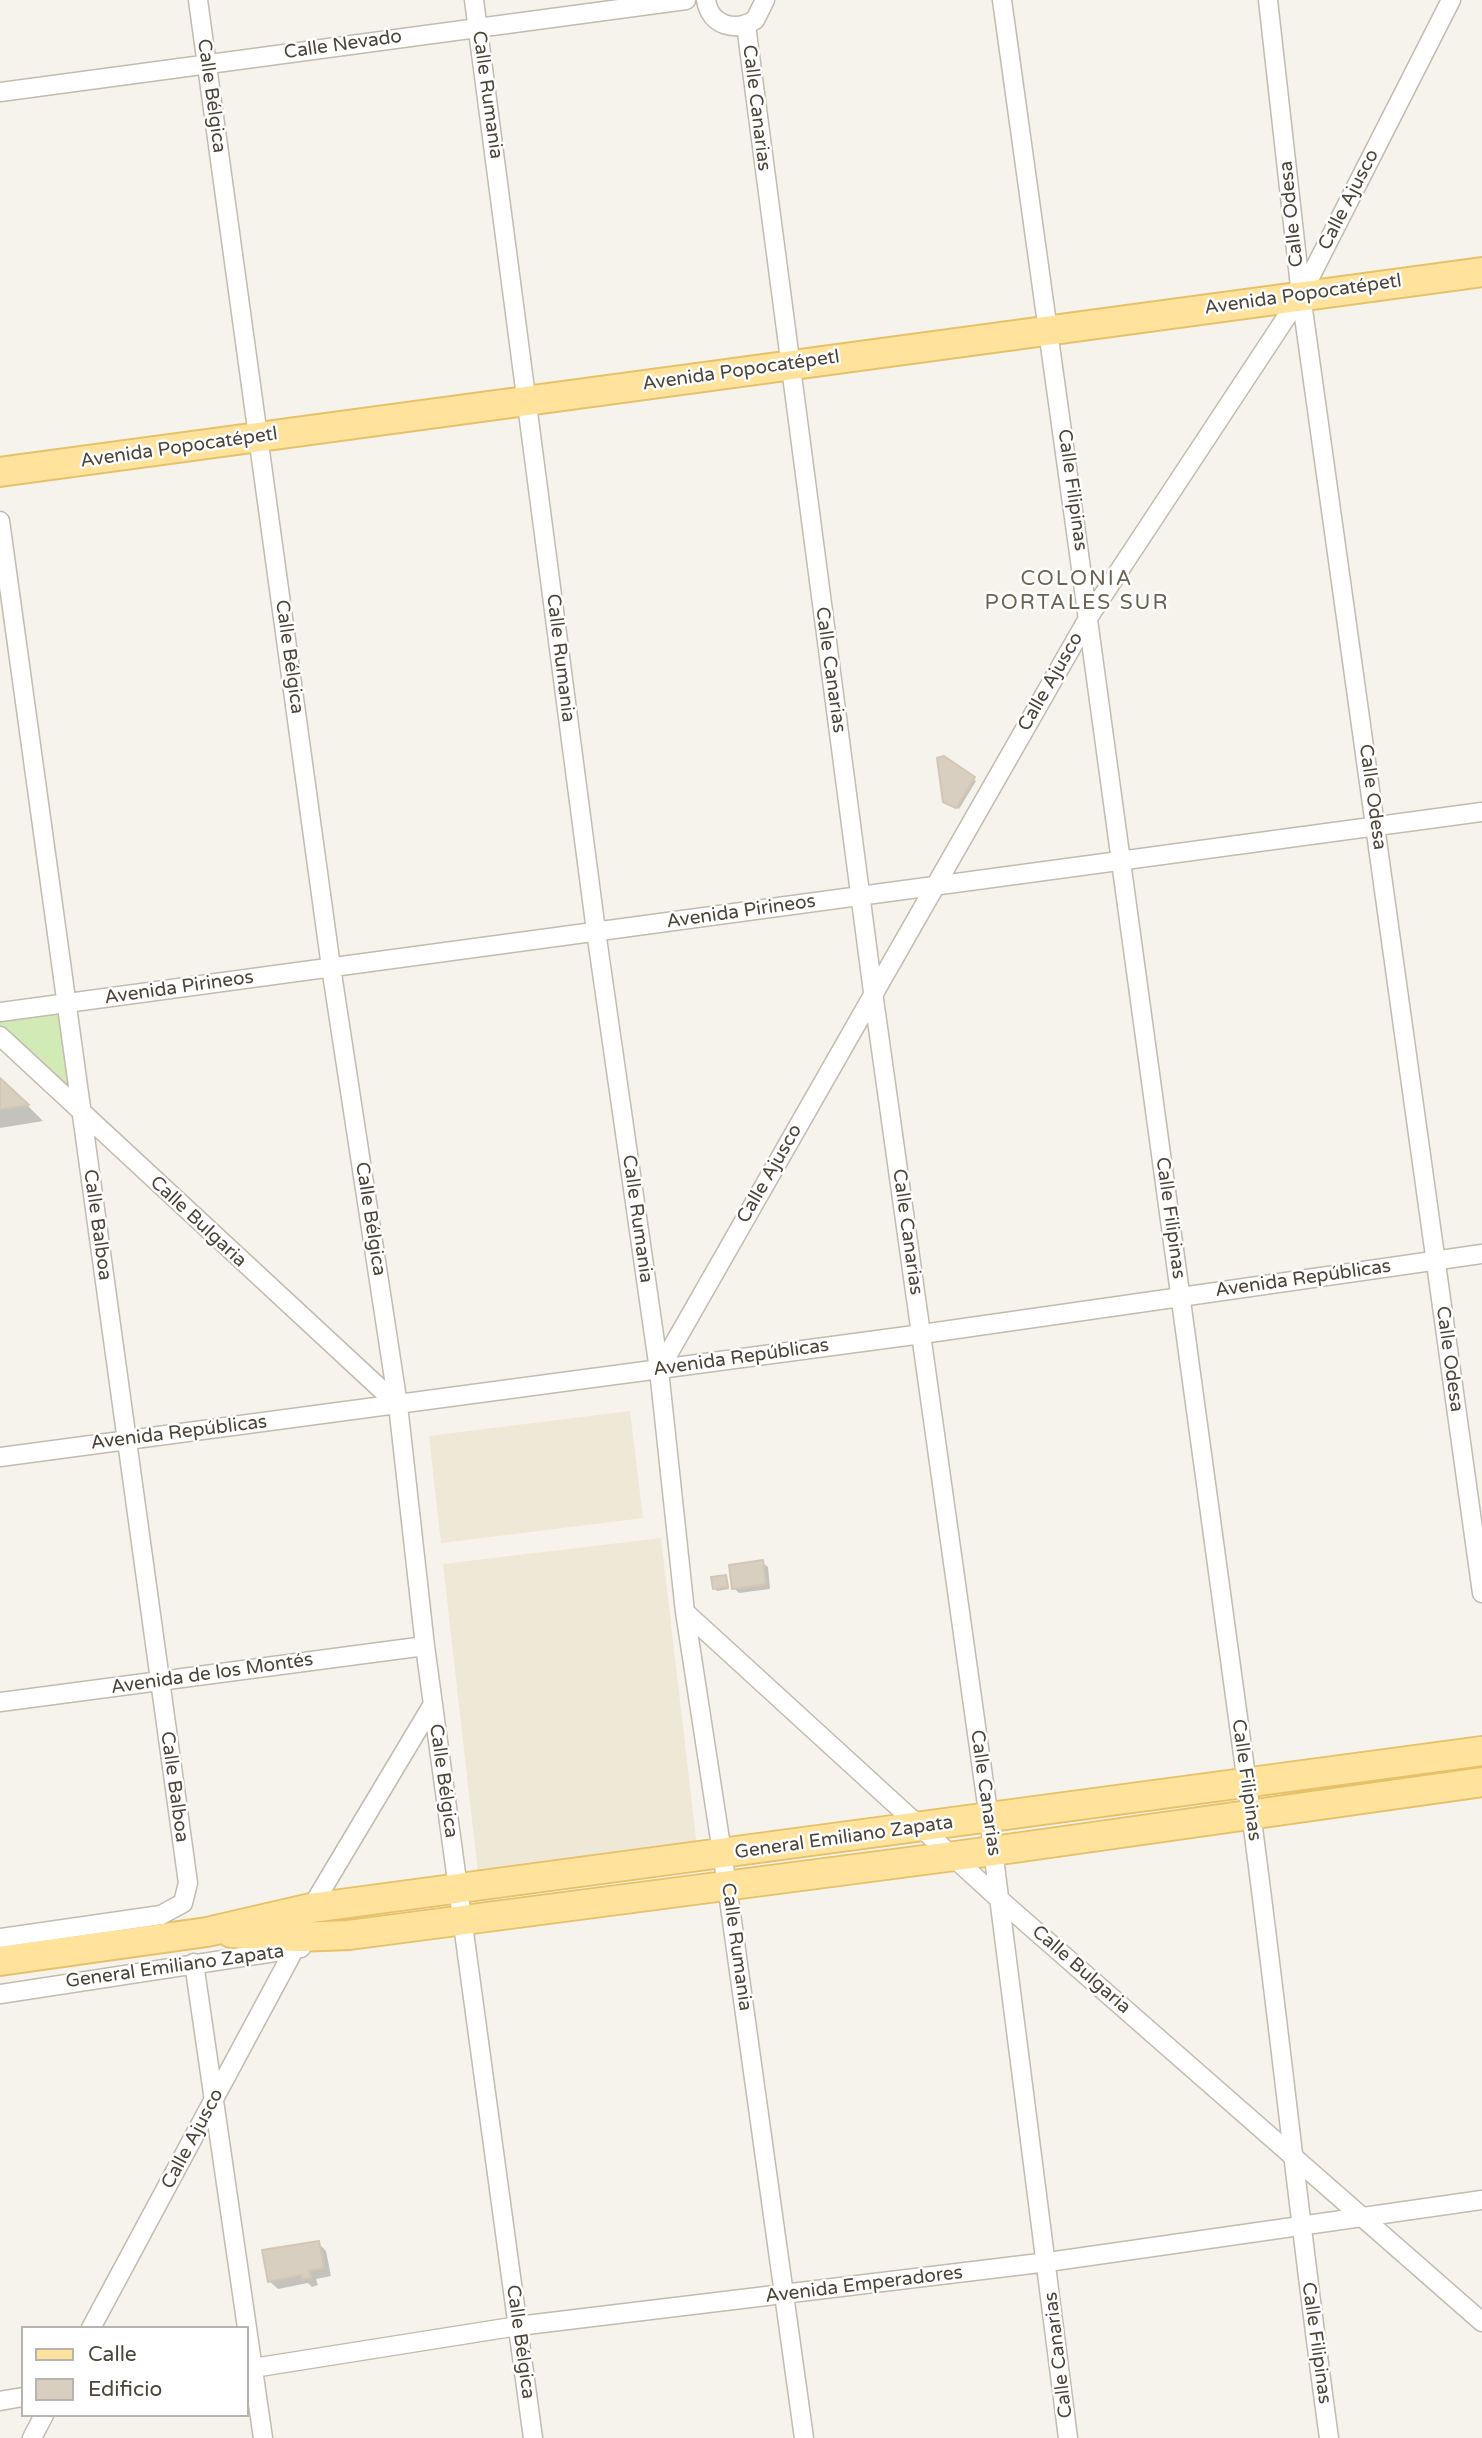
<!DOCTYPE html>
<meta charset="utf-8">
<style>
body{margin:0}
#map{position:relative;width:1482px;height:2438px;overflow:hidden;background:#f6f3ec;font-family:"Varela Round",sans-serif}
canvas{display:block}
.legend{position:absolute;left:21px;top:2326px;width:228px;height:91px;box-sizing:border-box;background:#fff;border:2px solid #b7b4b0;margin:0;padding:9px 12px;list-style:none;font-size:21px;color:#4b4439}
.legend li{display:flex;align-items:center;gap:14px;height:35px}
.legend b{width:35px;border:2px solid #b7b4b0}
</style>
<div id="map">
<canvas width="1482" height="2438"></canvas>
<ul class="legend">
<li><b style="height:9px;background:#ffe39c"></b>Calle</li>
<li><b style="height:19px;background:#d8cfc1"></b>Edificio</li>
</ul>
</div>
<script>
const g = document.querySelector('canvas').getContext('2d');
g.lineJoin = 'round';
function fillPath(path, color) { g.fillStyle = color; g.fill(path, 'evenodd'); }
function stroke(path, color, width, dash) { g.strokeStyle = color; g.lineWidth = width; g.lineCap = dash ? 'butt' : 'round'; g.setLineDash(dash || []); g.stroke(path); }
function write(font, color, halo, rows, align = 'center') {
  g.font = font + ' "Varela Round",sans-serif'; g.lineWidth = 5; g.setLineDash([]); g.textBaseline = 'middle'; g.strokeStyle = halo; g.fillStyle = color; for (const [text, x, y, turn = 0] of rows) {
    g.save(); g.translate(x, y); g.rotate((+turn || 0) * Math.PI / 180); g.textAlign = isNaN(turn) ? turn : align; if (halo) g.strokeText(text, 0, 0); g.fillText(text, 0, 0); g.restore();
  }
}
fillPath(new Path2D(`
 M 630,1411 L 643,1518 L 441,1543 L 429,1436 Z
 M 661,1538 L 697,1847 L 478,1873 L 443,1564 Z`), '#efe8d6');
fillPath(new Path2D(`
 M 66,1006 L 82,1115 L 0,1036 L 0,1012 Z`), '#d2eab5');
fillPath(new Path2D(`
 M 943,758 L 976,781 L 959,809 L 948,803 Z
 M 0,1081 L 28,1106 L 43,1121 L 0,1128 Z
 M 762,1562 L 768,1567 L 770,1589 L 739,1593 L 734,1588 Z
 M 725,1576 L 729,1589 L 717,1591 L 715,1589 Z
 M 318,2243 L 326,2251 L 331,2276 L 316,2279 L 318,2285 L 312,2287 L 308,2283 L 278,2289 L 269,2281 Z`), '#0003');
const building = new Path2D(`
 M 944,756 L 975,777 L 956,808 L 943,802 L 937,758 Z
 M 0,1078 L 29,1105 L 0,1109 Z
 M 763,1560 L 766,1584 L 732,1589 L 729,1565 Z
 M 726,1575 L 728,1587 L 713,1589 L 711,1577 Z
 M 319,2241 L 324,2268 L 309,2271 L 311,2277 L 302,2280 L 301,2275 L 268,2282 L 262,2250 Z`);
fillPath(building, '#d8cfc1');
stroke(building, '#d3c7b4', 2);
const street = new Path2D(`
 M 198,0 L 331,967 L 398,1405 L 425,1646 L 533,2438
 M 474,0 L 596,931 L 659,1370 L 685,1612 L 727,1885 L 804,2438
 M 706,0 C 710,26 735,32 755,20 L 765,0
 M 1002,0 C 1087,604 1168,1208 1251,1813 C 1279,2021 1300,2230 1329,2438
 M 1268,0 L 1301,295 L 1482,1593
 M 746,25 L 873,992 L 989,1819 L 1068,2438
 M 0,92 L 686,0
 M 0,521 L 188,1883 L 183,1903 L 161,1915 L 0,1938
 M 0,1012 L 1482,812
 M 0,1036 L 398,1405
 M 659,1370 L 1090,615 L 1301,295 L 1451,0
 M 0,1457 L 922,1334 L 1482,1254
 M 685,1612 L 998,1898 L 1482,2322
 M 0,1702 L 425,1646
 M 311,1908 L 433,1704
 M 194,1963 L 263,2438
 M 0,1994 L 301,1948
 M 91,2328 L 294,1950
 M 247,2369 L 518,2326 L 1048,2262 L 1482,2200
 M 0,2401 L 23,2397
 M 32,2438 L 44,2415`);
const primary = new Path2D(`
 M 0,472 L 1482,272
 M 231,1933 L 298,1937 L 349,1935 L 993,1851 L 1482,1782
 M 0,1961 L 207,1932 L 311,1908 L 1482,1751`);
stroke(street, '#c2bbae', 21);
stroke(primary, '#e6c16a', 32);
stroke(street, '#fff', 18);
stroke(primary, '#ffe39c', 28);
write('19px', '#4b4439', '#fff', [
 ["Calle Nevado",343,45,-8],
 ["Calle Rumania",487,95,82],
 ["Calle Bélgica",211,96,82],
 ["Calle Canarias",756,108,83],
 ["Calle Ajusco",1349,200,-63],
 ["Calle Odesa",1292,214,-96],
 ["Avenida Popocatépetl",1303,295,-8],
 ["Avenida Popocatépetl",741,371,-8],
 ["Avenida Popocatépetl",179,448,-8],
 ["Calle Filipinas",1072,490,82],
 ["Calle Bélgica",289,657,82],
 ["Calle Rumania",560,658,83],
 ["Calle Canarias",830,670,82],
 ["Calle Ajusco",1051,682,-60],
 ["Calle Odesa",1372,797,82],
 ["Avenida Pirineos",741,912,-8],
 ["Avenida Pirineos",179,988,-8],
 ["Calle Ajusco",770,1174,-60],
 ["Calle Filipinas",1170,1218,82],
 ["Calle Bélgica",370,1219,81],
 ["Calle Rumania",637,1219,82],
 ["Calle Bulgaria",198,1222,43],
 ["Calle Balboa",97,1225,82],
 ["Calle Canarias",907,1232,82],
 ["Avenida Repúblicas",1303,1279,-8],
 ["Avenida Repúblicas",741,1358,-8],
 ["Calle Odesa",1449,1359,82],
 ["Avenida Repúblicas",179,1433,-7],
 ["Avenida de los Montés",212,1674,-8],
 ["Calle Filipinas",1246,1780,82],
 ["Calle Bélgica",443,1781,82],
 ["Calle Balboa",174,1787,82],
 ["Calle Canarias",985,1793,82],
 ["General Emiliano Zapata",844,1838,-8],
 ["Calle Rumania",736,1947,82],
 ["General Emiliano Zapata",175,1967,-8],
 ["Calle Bulgaria",1081,1970,41],
 ["Calle Ajusco",193,2139,-62],
 ["Avenida Emperadores",864,2285,-7],
 ["Calle Bélgica",520,2342,82],
 ["Calle Filipinas",1316,2343,82],
 ["Calle Canarias",1059,2355,-97]
]);
g.letterSpacing = '2px';
write('21px', '#6e6250', '#fff', [
 ["COLONIA",1077,579],
 ["PORTALES SUR",1077,603]
]);
g.letterSpacing = '0px';
</script>
